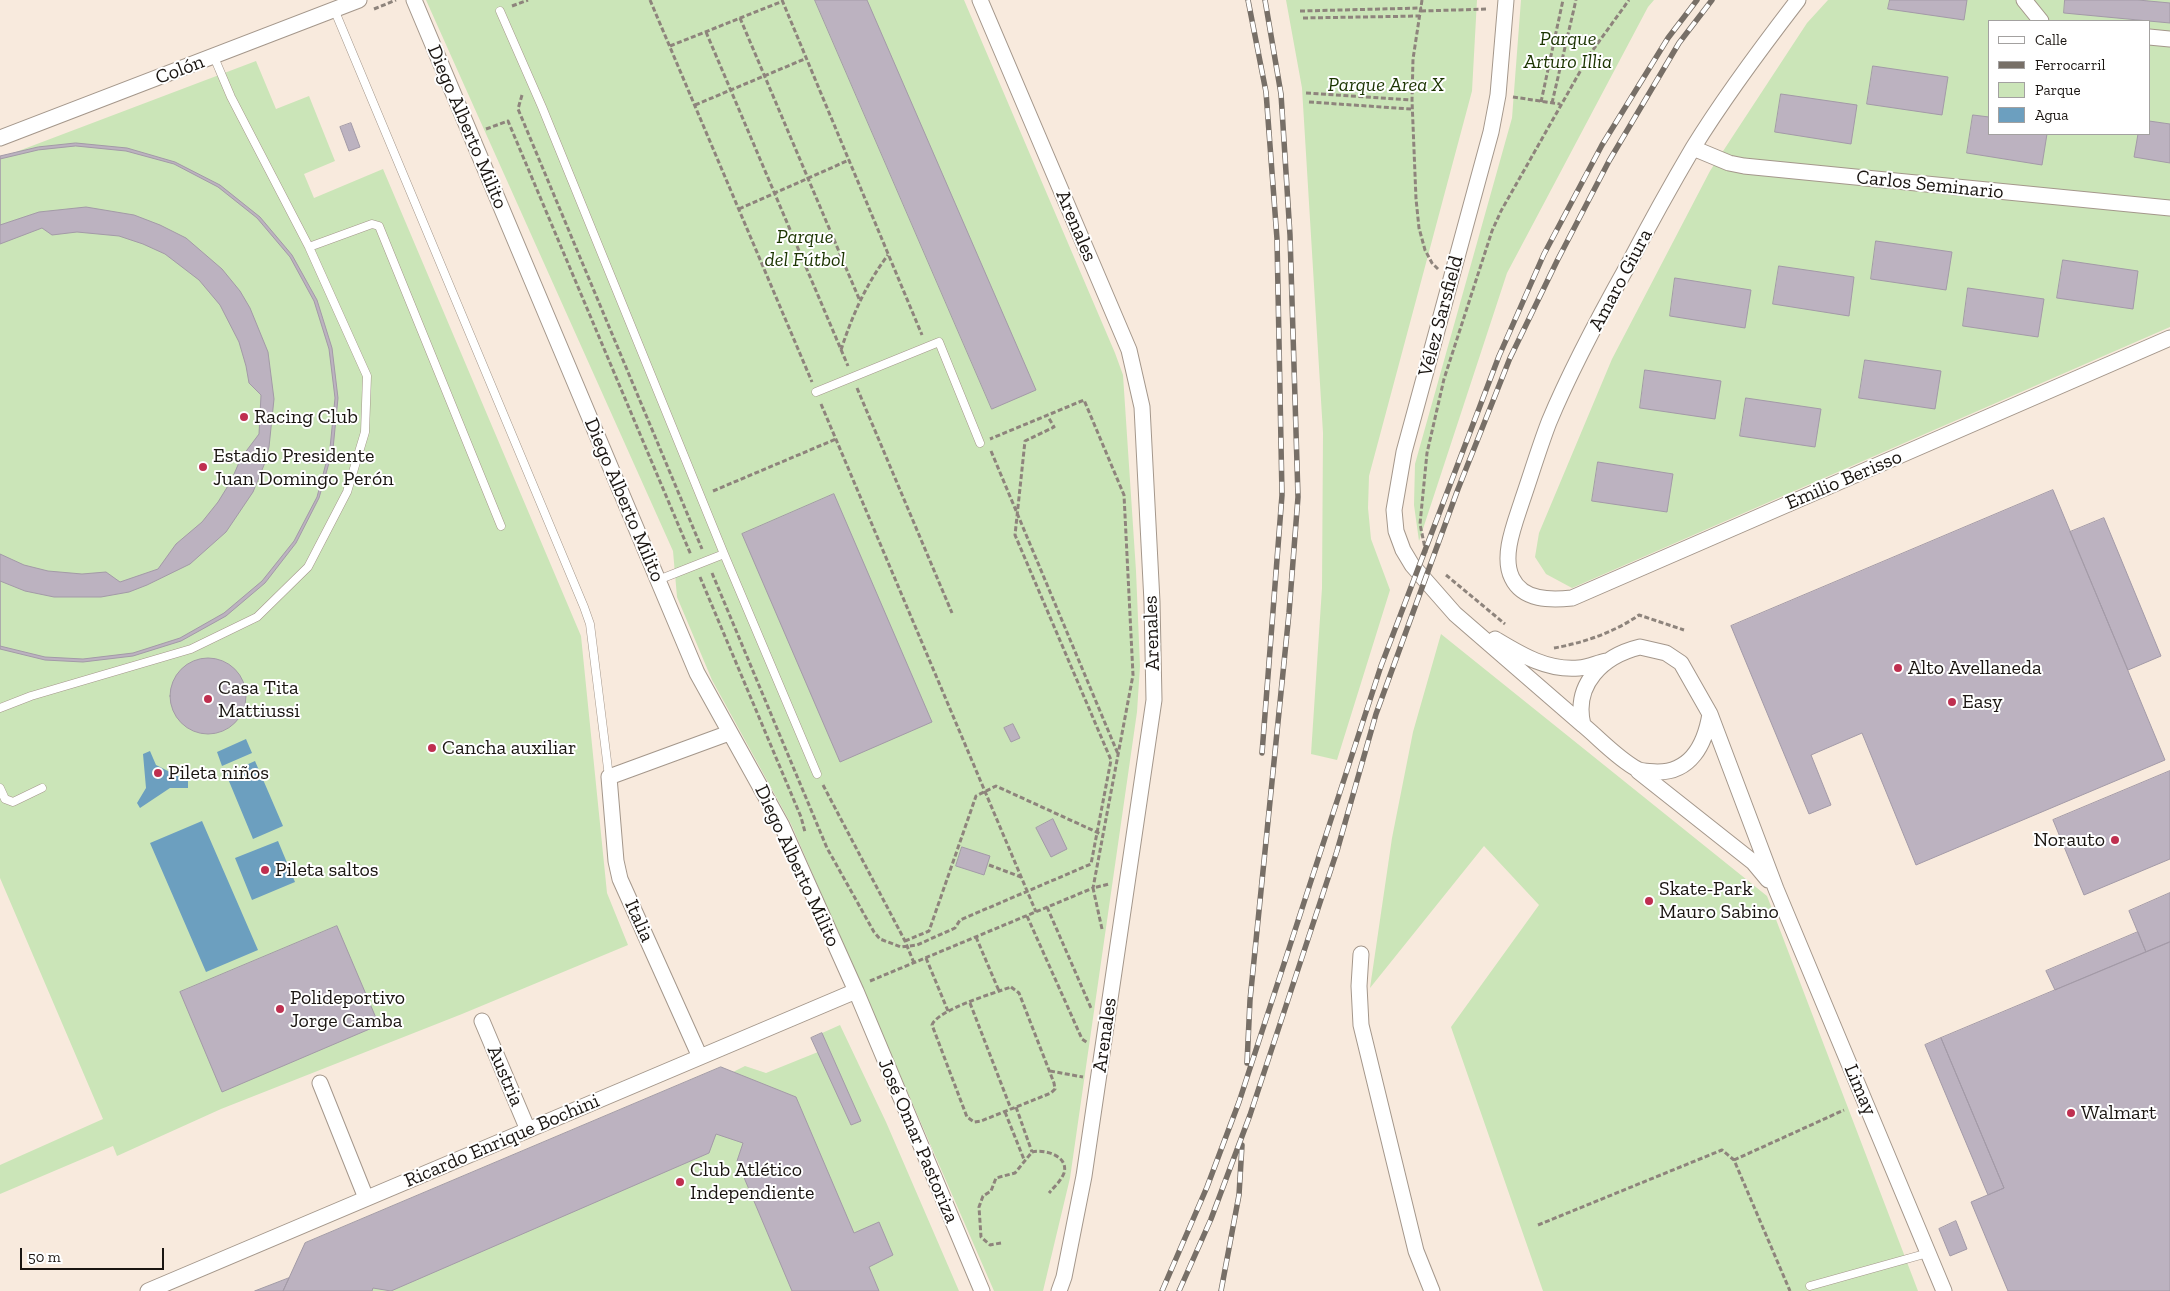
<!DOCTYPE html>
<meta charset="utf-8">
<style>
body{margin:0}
#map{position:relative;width:2170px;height:1291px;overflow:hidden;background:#f8eadd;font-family:"Zilla Slab",serif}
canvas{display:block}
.legend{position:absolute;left:1988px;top:20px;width:162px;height:115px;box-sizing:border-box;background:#fff;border:1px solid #a3a1a0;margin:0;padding:6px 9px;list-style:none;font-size:15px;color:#1a1511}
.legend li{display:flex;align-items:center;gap:10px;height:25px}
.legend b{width:25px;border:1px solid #a3a1a0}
.scale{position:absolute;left:20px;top:1248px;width:144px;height:22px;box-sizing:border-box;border:2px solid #1a1511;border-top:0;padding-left:6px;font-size:15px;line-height:18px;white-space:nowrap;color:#1a1511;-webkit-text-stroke:4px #fff;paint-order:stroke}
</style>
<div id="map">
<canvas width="2170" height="1291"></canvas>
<ul class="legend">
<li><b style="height:6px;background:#fff"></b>Calle</li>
<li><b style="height:6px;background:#776f67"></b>Ferrocarril</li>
<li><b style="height:14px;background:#cbe5b8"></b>Parque</li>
<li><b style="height:14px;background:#6c9fbf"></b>Agua</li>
</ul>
<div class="scale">50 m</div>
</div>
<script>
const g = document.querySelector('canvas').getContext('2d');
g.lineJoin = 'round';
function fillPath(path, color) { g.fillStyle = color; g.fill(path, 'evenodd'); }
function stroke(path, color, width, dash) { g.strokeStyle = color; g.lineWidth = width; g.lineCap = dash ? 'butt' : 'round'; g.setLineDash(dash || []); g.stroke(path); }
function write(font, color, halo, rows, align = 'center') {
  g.font = font + ' "Zilla Slab",serif'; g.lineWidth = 4; g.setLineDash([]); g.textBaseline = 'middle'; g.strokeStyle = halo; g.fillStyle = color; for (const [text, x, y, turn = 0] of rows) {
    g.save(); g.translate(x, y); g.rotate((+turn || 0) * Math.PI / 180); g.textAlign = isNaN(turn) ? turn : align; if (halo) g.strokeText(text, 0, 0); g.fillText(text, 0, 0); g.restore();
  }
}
fillPath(new Path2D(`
 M 426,0 L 964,0 L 1115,353 L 1123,375 L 1136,571 L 1140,666 L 1137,712 L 1070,1178 L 1043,1291 L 994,1291 L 791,824 L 712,680 L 677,597 L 673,551 Z
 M 1286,0 L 1477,0 L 1472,91 L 1369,476 L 1368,508 L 1371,539 L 1390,590 L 1337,760 L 1311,754 L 1322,588 L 1323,433 L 1302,88 Z
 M 1521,0 L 1654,0 L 1648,7 L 1507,273 L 1419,541 L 1414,505 L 1415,464 L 1512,118 Z
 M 1828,0 L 2170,0 L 2170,327 L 1572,588 L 1546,574 L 1535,557 L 1539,533 L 1612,359 L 1710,171 L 1807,23 ZM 1989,21 L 2149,21 L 2149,134 L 1989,134 Z
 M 256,61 L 276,109 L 309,96 L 335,161 L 304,174 L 314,198 L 383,169 L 581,636 L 607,893 L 628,945 L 462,1014 L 221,1109 L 117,1156 L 113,1146 L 0,1194 L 0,1165 L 103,1119 L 0,878 L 0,158 Z
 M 1441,634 L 1767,896 L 1918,1291 L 1543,1291 L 1451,1027 L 1539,905 L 1484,846 L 1370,988 L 1392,838 L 1413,732 Z
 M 840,1025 L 886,1122 L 959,1291 L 254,1291 L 289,1278 L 305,1243 L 721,1067 L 733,1072 L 745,1066 L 766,1073 L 818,1052 L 811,1038 Z`), '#cbe5b8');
fillPath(new Path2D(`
 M 246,739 L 252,753 L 222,766 L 217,752 Z
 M 150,751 L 156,765 L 188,781 L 188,788 L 170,788 L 140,808 L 137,803 L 146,788 L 143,754 Z
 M 255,761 L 283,826 L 253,839 L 226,774 Z
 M 202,821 L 258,950 L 206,972 L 150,843 Z
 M 278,841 L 295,882 L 252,900 L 235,858 Z`), '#6c9fbf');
const building = new Path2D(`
 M 815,0 L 867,0 L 1036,390 L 992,409 Z
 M 1890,0 L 1967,0 L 1964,20 L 1888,9 Z
 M 2065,0 L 2138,0 L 2170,3 L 2170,23 L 2064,13 Z
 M 1873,66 L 1948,77 L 1942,115 L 1867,104 Z
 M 1781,94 L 1857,105 L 1851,144 L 1775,132 Z
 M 1973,115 L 1989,117 L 1989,134 L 2047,134 L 2042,165 L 1967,153 Z
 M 2149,121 L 2170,124 L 2170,163 L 2134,157 L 2138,134 L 2149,134 Z
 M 351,123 L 360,147 L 349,151 L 340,127 Z
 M 76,143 L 127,148 L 175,162 L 220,185 L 260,217 L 292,255 L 317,300 L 332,348 L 338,398 L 333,449 L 319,498 L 296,543 L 265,583 L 226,616 L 181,641 L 133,656 L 83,662 L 45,660 L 0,649 L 0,581 L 25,591 L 54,597 L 101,597 L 129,592 L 147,585 L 190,564 L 226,532 L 253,492 L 264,465 L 269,447 L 274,399 L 268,352 L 250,308 L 240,291 L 222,269 L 186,238 L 160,225 L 134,215 L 86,207 L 39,212 L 0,225 L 0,156 L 38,147 Z
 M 76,146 L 126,151 L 174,164 L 218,187 L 257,218 L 290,257 L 314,301 L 329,349 L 335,398 L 330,448 L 317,497 L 294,541 L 262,581 L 224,613 L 180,638 L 133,653 L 83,659 L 45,657 L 0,646 L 0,554 L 24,565 L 48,571 L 82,574 L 106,572 L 120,582 L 158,569 L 176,544 L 202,522 L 218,502 L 231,481 L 241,458 L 259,434 L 261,395 L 249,383 L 246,366 L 239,342 L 220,305 L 199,280 L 165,254 L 143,244 L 119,236 L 77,232 L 52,235 L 42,228 L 0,244 L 0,159 L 38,150 Z
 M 1876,241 L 1952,252 L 1946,290 L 1871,279 Z
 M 2063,260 L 2138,271 L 2133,309 L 2057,298 Z
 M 1779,266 L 1854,277 L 1849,316 L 1773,304 Z
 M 1675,278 L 1751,290 L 1745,328 L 1670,316 Z
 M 1968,288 L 2044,299 L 2038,337 L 1963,326 Z
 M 1865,360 L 1941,371 L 1935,409 L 1859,398 Z
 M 1645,370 L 1721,381 L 1715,419 L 1640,408 Z
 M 1746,398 L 1821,409 L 1815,447 L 1740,436 Z
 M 1598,462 L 1673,474 L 1667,512 L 1592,501 Z
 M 2053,490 L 2165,760 L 1916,865 L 1862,733 L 1811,755 L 1831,805 L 1809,814 L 1731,626 Z
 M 834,494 L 932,722 L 840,762 L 742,534 Z
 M 2104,518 L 2161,656 L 2128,670 L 2070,532 Z
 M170 696a38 38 0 1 1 76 0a38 38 0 1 1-76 0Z
 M 1013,724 L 1020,738 L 1011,742 L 1004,728 Z
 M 2170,771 L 2170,859 L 2084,895 L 2053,820 Z
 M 1053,819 L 1067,849 L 1051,857 L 1036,828 Z
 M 962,847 L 990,856 L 984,875 L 956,866 Z
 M 2170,893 L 2170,942 L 2146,952 L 2129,911 Z
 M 337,926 L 379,1025 L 222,1092 L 180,992 Z
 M 2138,932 L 2146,952 L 2055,990 L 2046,971 Z
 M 2170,942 L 2170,1291 L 2008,1291 L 1971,1202 L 2004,1188 L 1941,1038 Z
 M 822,1033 L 861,1121 L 851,1125 L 811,1038 Z
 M 1941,1038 L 2004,1188 L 1988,1195 L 1925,1045 Z
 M 721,1067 L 796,1097 L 854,1233 L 879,1222 L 893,1255 L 869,1267 L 879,1291 L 792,1291 L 737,1161 L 743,1143 L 716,1134 L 709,1153 L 391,1291 L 373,1288 L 372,1291 L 283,1291 L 305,1243 Z
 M 1956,1221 L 1967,1249 L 1950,1256 L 1939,1229 Z
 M 289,1278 L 283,1291 L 255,1291 Z`);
fillPath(building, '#bcb2c0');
stroke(building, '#a39aa7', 1);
const lane = new Path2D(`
 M 334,9 L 584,607 L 590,624 L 609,777
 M 500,11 L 542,107 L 724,554
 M 309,247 L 372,224 L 379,226 L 501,526
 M 816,392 L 939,342 L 980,443
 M 658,580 L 724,554 L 817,774
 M 0,708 L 31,696 L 191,649 L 257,617 L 308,567 L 347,492 L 365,432 L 367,376 L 309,247 L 231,97 L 214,57
 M 0,788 L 5,799 L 13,802 L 42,788
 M 1810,1286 L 1928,1253`);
const street = new Path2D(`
 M 414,0 L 697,673 L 782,826 L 856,991 L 982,1291
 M 980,0 L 1129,350 L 1142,407 L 1152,602 L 1154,700 L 1084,1176 L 1064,1277 L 1059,1291
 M 1506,0 L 1498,95 L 1491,132 L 1404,452 L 1394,510 L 1396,531 L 1403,550 L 1412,565 L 1455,614 L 1583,725
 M 1798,0 C 1761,48 1725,96 1693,148 C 1670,187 1648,227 1627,267 C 1599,317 1571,369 1549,422 C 1539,448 1531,475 1522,501 C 1515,523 1501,556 1512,578 C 1523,601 1551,600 1572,598 L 2170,338
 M 2024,0 L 2041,21
 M 2149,37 L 2170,39
 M 0,138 L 359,0
 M 1693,148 L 1729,163 L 1744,166 L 2170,208
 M 1495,639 C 1520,654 1547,671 1579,668 C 1588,667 1597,663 1606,661
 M 1640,647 L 1666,653 L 1681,663 L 1710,714 C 1705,744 1691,773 1656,772 C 1650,771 1642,772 1637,769 C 1617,758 1600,739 1583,725 C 1573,684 1603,656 1640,647 Z
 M 1710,714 L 1776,889 L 1944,1291
 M 1638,771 L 1753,862 L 1768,880
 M 1361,954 L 1359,986 L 1361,1025 L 1416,1251 L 1432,1291
 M 482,1021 L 528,1130
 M 700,1057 L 620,879 L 616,861 L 609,777 L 729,733
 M 320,1083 L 366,1198
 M 148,1291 L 856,991`);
stroke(lane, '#a4978b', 9);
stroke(street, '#a4978b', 17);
stroke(new Path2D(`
 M 650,0 L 812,382
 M 782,0 L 922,335
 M 1422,0 L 1413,59 L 1412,100 L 1416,199 L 1419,228 L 1425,250 L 1432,263 L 1438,269
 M 512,6 L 528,0
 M 374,9 L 396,0
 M 1300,11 L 1422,8
 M 1421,11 L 1488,9
 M 740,18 L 860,301
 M 1303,18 L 1420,16
 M 706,32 L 848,366
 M 670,46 L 783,1
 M 1306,93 L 1412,100
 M 522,95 L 518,109 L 702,549
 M 1513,97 L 1560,104
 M 1309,102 L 1411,109
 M 1541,102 L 1563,0
 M 1552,103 L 1576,0
 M 695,105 L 807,58
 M 486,129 L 508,121 L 691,555
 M 739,209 L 849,160
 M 841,350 C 852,316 866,284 888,255
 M 857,388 L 952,613
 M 821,404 L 1036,912
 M 991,451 L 1118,754
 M 713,491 L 836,439
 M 1426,553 L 1420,524 L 1427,453 L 1444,379 L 1492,231 L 1501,211 L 1590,54 L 1629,0
 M 712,573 L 827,848 L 874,932 L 880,939 L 901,947 L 917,945 L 955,928 L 960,920 L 1091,864 L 1111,760 L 1015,535 L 1025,441 L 1054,427 L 1047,415
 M 1446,575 L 1505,624
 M 700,577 L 801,817 L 805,832
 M 1554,648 C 1583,643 1615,632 1639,615 L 1684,630
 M 823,785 L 905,941 L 914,963
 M 989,865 L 1021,877
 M 1047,907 L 1091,1008
 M 1027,916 L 1082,1039 L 1088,1043
 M 1102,929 L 1093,888 L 1109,884
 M 976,937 L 999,991
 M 905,941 L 929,931 L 976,796 L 996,786 L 1103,835
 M 926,958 L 948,1011
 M 870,981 L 1093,888 L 1133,675 L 1124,495 L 1084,400 L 990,439
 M 1011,987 L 1019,993 L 1054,1083 L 1055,1089 L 1051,1093 L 981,1121 L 974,1122 L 967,1117 L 932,1025 C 937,1010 994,993 1011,987 Z
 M 970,1003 L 1011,1109
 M 1050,1071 L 1083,1077
 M 1016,1107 L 1032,1152
 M 1005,1112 L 1025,1162
 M 1734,1160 L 1844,1110
 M 1538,1225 L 1722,1150 L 1734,1160 L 1790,1291
 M 1001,1243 L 990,1245 L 981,1237 L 979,1207 L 983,1196 L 991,1191 L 996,1178 L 1015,1173 L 1032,1152 C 1045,1149 1069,1156 1064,1173 C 1061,1181 1054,1187 1049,1193`), '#8e847c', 3, [5, 2.5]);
stroke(lane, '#fff', 8);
stroke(street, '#fff', 15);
const rail = new Path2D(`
 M 1248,0 L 1266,92 L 1277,239 L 1282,495 L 1262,753
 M 1247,1063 L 1250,1000 L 1289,613 L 1298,497 L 1290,235 L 1281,94 L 1265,0
 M 1162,1291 L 1207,1187 L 1239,1102 L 1381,666 L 1499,356 L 1544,254 L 1602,145 L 1668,38 L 1697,0
 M 1179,1291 L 1211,1219 L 1250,1115 L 1337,851 L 1376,714 L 1458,489 L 1510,358 L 1557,261 L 1609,161 L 1679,43 L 1712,0
 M 1221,1291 L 1239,1195 L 1242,1145`);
stroke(rail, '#776f67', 5.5);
stroke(rail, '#fff', 4, [11]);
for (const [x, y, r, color] of [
 [244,417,5,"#bf2f50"],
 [203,467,5,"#bf2f50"],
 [1898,668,5,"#bf2f50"],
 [208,699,5,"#bf2f50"],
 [1952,702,5,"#bf2f50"],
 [432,748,5,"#bf2f50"],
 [158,773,5,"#bf2f50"],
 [2115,840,5,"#bf2f50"],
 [265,870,5,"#bf2f50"],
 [1649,901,5,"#bf2f50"],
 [280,1009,5,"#bf2f50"],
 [2071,1113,5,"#bf2f50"],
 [680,1182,5,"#bf2f50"]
]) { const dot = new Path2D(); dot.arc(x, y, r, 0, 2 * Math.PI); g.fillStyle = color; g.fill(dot); stroke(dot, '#fff', 2); }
write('italic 20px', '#1b3400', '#fff', [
 ["Parque",1568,39],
 ["Arturo Illia",1568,62],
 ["Parque Area X",1386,85],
 ["Parque",805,237],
 ["del Fútbol",805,260]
]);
write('20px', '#1a1511', '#fff', [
 ["Colón",180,70,-21],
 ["Diego Alberto Milito",467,127,67],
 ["Carlos Seminario",1930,185,6],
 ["Arenales",1076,226,67],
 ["Amaro Giura",1621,280,-62],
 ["Vélez Sarsfield",1441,316,-75],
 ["Emilio Berisso",1844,480,-23],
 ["Diego Alberto Milito",624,500,67],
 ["Arenales",1152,633,-92],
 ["Diego Alberto Milito",797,866,65],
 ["Italia",639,921,66],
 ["Arenales",1105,1035,-82],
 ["Austria",505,1076,67],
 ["Limay",1860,1090,67],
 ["Ricardo Enrique Bochini",502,1141,-23],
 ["José Omar Pastoriza",918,1141,67]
]);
write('20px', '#1a1511', '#fff', [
 ["Racing Club",254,417],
 ["Estadio Presidente",213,456],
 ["Juan Domingo Perón",213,479],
 ["Alto Avellaneda",1908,668],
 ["Casa Tita",218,688],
 ["Mattiussi",218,711],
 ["Easy",1962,702],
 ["Cancha auxiliar",442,748],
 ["Pileta niños",168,773],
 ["Norauto",2105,840,"right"],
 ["Pileta saltos",275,870],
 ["Skate-Park",1659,889],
 ["Mauro Sabino",1659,912],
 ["Polideportivo",290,998],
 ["Jorge Camba",290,1021],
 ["Walmart",2081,1113],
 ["Club Atlético",690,1170],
 ["Independiente",690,1193]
], 'left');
</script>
